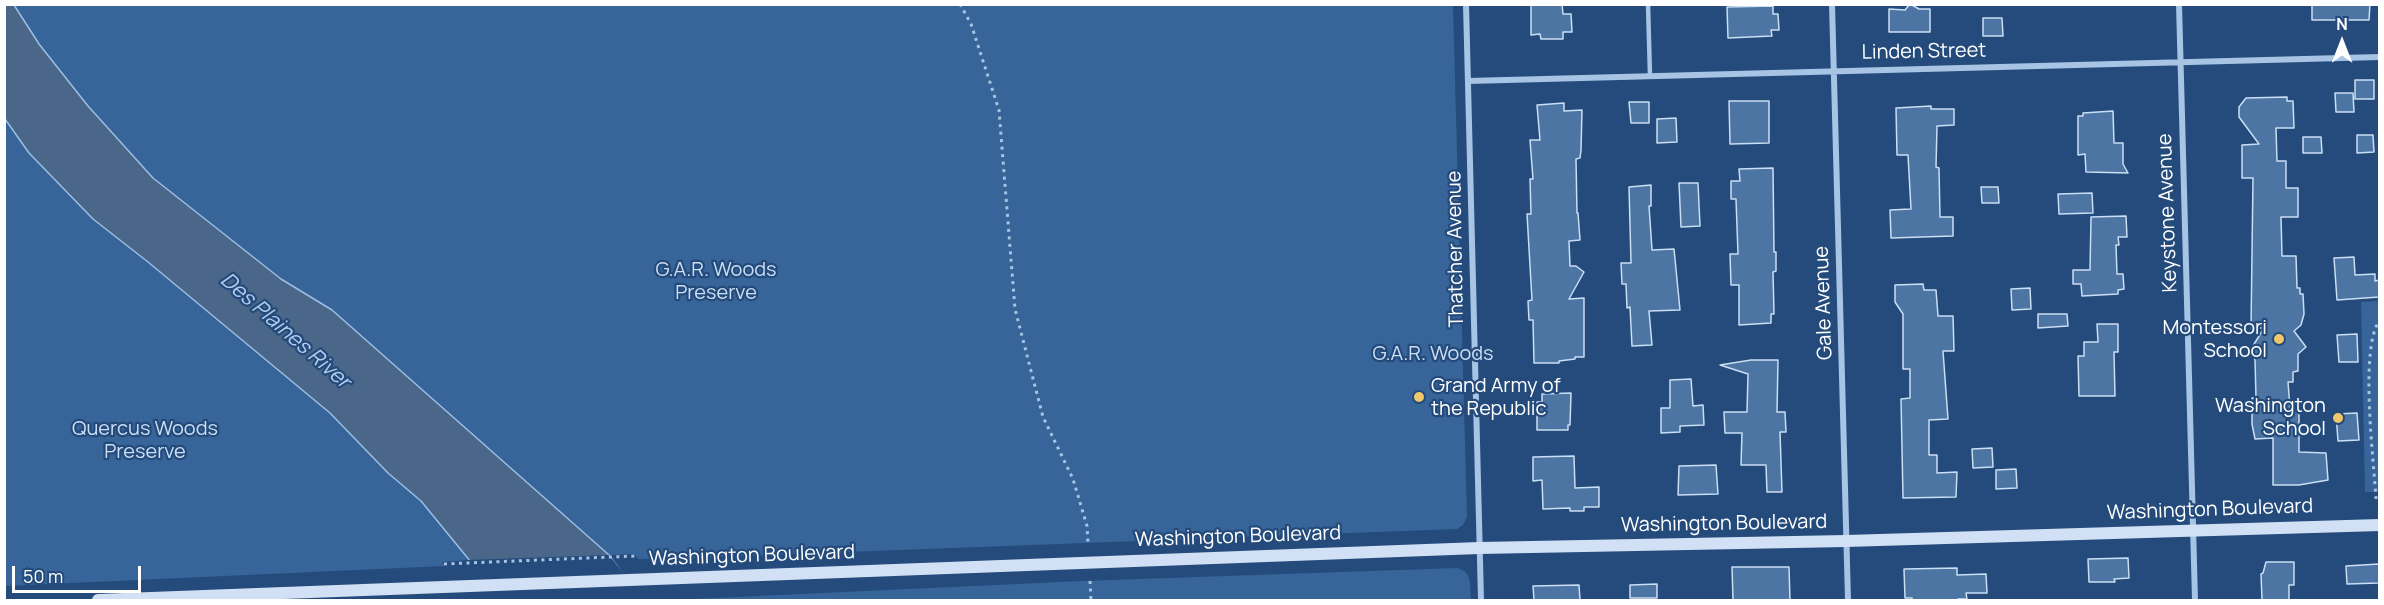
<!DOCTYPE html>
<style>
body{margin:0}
#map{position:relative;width:2384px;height:605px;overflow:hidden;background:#244b7b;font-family:Manrope,sans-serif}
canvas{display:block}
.frame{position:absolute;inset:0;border:6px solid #fff;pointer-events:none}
.north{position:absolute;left:2312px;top:12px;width:60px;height:60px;-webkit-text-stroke:4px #244b7b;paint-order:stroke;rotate:0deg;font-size:16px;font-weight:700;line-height:24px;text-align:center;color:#fff}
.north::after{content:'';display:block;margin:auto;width:21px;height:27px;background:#fff;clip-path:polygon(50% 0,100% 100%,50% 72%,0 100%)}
.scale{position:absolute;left:12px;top:566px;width:129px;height:27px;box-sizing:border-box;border:3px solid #fff;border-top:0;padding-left:8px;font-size:18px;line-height:21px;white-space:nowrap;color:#fff;-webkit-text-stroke:4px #244b7b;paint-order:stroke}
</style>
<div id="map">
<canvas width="2384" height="605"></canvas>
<div class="frame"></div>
<div class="north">N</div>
<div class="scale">50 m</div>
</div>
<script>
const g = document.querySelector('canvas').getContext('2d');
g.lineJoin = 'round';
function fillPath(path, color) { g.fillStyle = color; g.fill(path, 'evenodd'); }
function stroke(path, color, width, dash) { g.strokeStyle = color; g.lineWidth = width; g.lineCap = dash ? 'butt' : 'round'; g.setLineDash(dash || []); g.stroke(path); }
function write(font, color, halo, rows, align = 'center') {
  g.font = font + ' Manrope,sans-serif'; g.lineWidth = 4.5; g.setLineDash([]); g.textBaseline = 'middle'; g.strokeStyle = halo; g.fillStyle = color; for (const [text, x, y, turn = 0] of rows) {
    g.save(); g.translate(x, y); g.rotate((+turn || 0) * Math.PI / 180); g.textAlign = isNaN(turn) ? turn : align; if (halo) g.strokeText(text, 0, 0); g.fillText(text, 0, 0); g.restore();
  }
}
fillPath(new Path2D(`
 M 14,5 L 1453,5 L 1467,517 L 1463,525 L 1457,529 L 688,558 L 638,559 L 634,554 L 609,555 L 332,310 L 281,279 L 153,178 L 88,106 L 39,44 Z
 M 4,119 L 29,153 L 93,219 L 148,262 L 330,413 L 388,473 L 421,501 L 469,560 L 442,562 L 445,566 L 5,586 Z
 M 2379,301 L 2379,492 L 2365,492 L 2361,302 Z
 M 1457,568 C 1473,571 1470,588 1471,600 L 671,600 L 1081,581 Z`), '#376499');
const water = new Path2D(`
 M 4,5 L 14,5 L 39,44 L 88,106 L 153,178 L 281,279 L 332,310 L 609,555 L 642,600 L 502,600 L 421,501 L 388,473 L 330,413 L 148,262 L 93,219 L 29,153 L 5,119 Z`);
fillPath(water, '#4a678a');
stroke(water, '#9cbfe5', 1.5);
fillPath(new Path2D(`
 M 609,555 L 645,600 L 498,600 L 465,560 Z`), '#244b7b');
const building = new Path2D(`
 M 1531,4 L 1562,4 L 1563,14 L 1571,14 L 1572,32 L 1563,32 L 1563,39 L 1541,39 L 1540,34 L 1531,35 Z
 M 1910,4 L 1919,9 L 1930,9 L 1930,32 L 1889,32 L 1889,9 L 1905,10 Z
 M 2312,4 L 2370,4 L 2369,20 L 2312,20 Z
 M 1773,6 L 1773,14 L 1778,14 L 1779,30 L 1771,30 L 1772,36 L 1728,38 L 1727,7 Z
 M 1983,18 L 2002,18 L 2003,36 L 1983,36 Z
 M 2355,80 L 2374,80 L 2374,99 L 2355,99 Z
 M 2335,93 L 2353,93 L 2354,112 L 2336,112 Z
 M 2287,97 L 2287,101 L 2293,101 L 2294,128 L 2276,128 L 2277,161 L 2286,161 L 2286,188 L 2298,188 L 2298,217 L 2281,217 L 2282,256 L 2296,256 L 2297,288 L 2300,288 L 2300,294 L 2303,294 L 2304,314 L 2301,325 L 2294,331 L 2306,347 L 2298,354 L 2298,371 L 2293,372 L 2293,382 L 2288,382 L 2290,408 L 2299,408 L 2299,452 L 2326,453 L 2328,480 L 2299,485 L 2273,485 L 2273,438 L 2255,439 L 2252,424 L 2252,398 L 2256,398 L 2255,360 L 2251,349 L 2264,328 L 2251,328 L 2253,178 L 2242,178 L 2242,145 L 2259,144 L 2239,117 L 2239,107 L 2246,98 Z
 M 1729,101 L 1769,101 L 1769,143 L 1730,144 Z
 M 1629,102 L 1649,102 L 1649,123 L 1631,123 Z
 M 1564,103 L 1564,111 L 1582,110 L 1581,150 L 1580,158 L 1576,159 L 1577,213 L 1578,213 L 1580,240 L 1569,241 L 1570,266 L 1576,266 L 1584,272 L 1569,299 L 1584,298 L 1584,357 L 1575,357 L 1575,359 L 1559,361 L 1559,363 L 1534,363 L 1533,320 L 1529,320 L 1528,301 L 1532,300 L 1527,214 L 1531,214 L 1530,179 L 1533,179 L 1530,140 L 1540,140 L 1537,105 Z
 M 1931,106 L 1931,109 L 1954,109 L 1954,125 L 1937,126 L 1936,167 L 1939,168 L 1940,217 L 1953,217 L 1953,236 L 1891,238 L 1890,210 L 1911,209 L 1908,155 L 1897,155 L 1896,108 Z
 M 2113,111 L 2114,143 L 2123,143 L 2123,164 L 2128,173 L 2086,172 L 2085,154 L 2078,155 L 2078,116 L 2083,116 L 2083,113 Z
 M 1676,118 L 1677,142 L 1657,143 L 1657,119 Z
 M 2357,135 L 2373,135 L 2374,152 L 2357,153 Z
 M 2303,137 L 2321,137 L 2322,153 L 2303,153 Z
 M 1773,168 L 1774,252 L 1776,252 L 1776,271 L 1773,272 L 1774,314 L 1771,314 L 1771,323 L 1739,325 L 1739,285 L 1731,285 L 1730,254 L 1738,254 L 1736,199 L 1731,199 L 1731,181 L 1740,181 L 1739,169 Z
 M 1679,183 L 1698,183 L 1700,226 L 1681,227 Z
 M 1651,185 L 1651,206 L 1649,206 L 1652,250 L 1674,249 L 1680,310 L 1649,311 L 1652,345 L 1632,346 L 1630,307 L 1627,308 L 1626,284 L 1622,284 L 1621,263 L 1631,263 L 1629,187 Z
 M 1981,187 L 1998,187 L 1999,203 L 1982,203 Z
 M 2092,193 L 2093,213 L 2059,214 L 2058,194 Z
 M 2126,216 L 2127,237 L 2118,237 L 2119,245 L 2116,245 L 2117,274 L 2123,274 L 2124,289 L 2118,290 L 2118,294 L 2082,296 L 2081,284 L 2073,284 L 2073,270 L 2090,270 L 2091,217 Z
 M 2354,257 L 2355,275 L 2375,274 L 2375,281 L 2379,280 L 2379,297 L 2337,300 L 2334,258 Z
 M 1923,284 L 1924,290 L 1936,290 L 1938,316 L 1953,316 L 1954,351 L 1943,351 L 1948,419 L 1929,420 L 1929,455 L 1937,455 L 1937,473 L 1957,472 L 1956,497 L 1903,498 L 1901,399 L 1910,398 L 1910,369 L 1903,369 L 1903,314 L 1895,302 L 1895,285 Z
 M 2030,288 L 2031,309 L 2012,310 L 2011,289 Z
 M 2038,314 L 2067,314 L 2068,326 L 2038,328 Z
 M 2097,324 L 2118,324 L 2118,352 L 2114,352 L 2115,396 L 2079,396 L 2078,356 L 2084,356 L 2084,342 L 2098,342 Z
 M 2357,334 L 2358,362 L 2339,362 L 2337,335 Z
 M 1751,360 L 1778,360 L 1777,412 L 1785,412 L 1786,432 L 1780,432 L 1782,492 L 1767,492 L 1766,465 L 1741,465 L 1742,433 L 1725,433 L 1724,412 L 1747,412 L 1748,374 L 1720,365 Z
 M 1691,379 L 1693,406 L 1703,405 L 1704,425 L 1680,426 L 1680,432 L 1661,433 L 1661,408 L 1670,408 L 1670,380 Z
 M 1571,393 L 1570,425 L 1568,425 L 1568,430 L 1537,430 L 1537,402 L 1542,402 L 1542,394 Z
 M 2357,413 L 2359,440 L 2338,441 L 2336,414 Z
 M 1992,448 L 1993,467 L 1973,468 L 1972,449 Z
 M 1574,456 L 1575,488 L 1599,487 L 1599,507 L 1584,507 L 1584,511 L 1570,511 L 1570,508 L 1543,509 L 1542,480 L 1533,481 L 1533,457 Z
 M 1716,465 L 1718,494 L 1678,495 L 1679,466 Z
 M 2016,469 L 2017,488 L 1996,489 L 1996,470 Z
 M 2128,558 L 2129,578 L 2114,579 L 2115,582 L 2089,582 L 2088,559 Z
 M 2266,562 L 2294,562 L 2294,585 L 2289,585 L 2289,600 L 2262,600 L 2261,574 L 2263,573 Z
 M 2379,564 L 2379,583 L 2347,584 L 2346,566 Z
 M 1732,567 L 1789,567 L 1790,600 L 1733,600 Z
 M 1957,568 L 1957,575 L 1986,574 L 1987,593 L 1966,593 L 1967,599 L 1958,599 L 1957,600 L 1912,600 L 1912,598 L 1905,598 L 1904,569 Z
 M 1657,584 L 1657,598 L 1630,598 L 1630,585 Z
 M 1579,585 L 1580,600 L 1534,600 L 1533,586 Z`);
fillPath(building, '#4c75a4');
stroke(building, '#cadef4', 1.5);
stroke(new Path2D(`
 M 960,4 L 971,24 L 999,110 L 1015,309 L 1043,417 L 1073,479 L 1087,526 L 1088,543
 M 2376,499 C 2374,462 2359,346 2380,320
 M 444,564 L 635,556
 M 1090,581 L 1091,600`), '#a8c4e5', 3, [3, 4.5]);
stroke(new Path2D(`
 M 1648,4 L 1650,76`), '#a8c4e5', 4.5);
stroke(new Path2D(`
 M 1466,4 L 1481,600
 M 1832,4 L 1848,600
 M 2179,4 L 2195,600
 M 1468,81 L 2380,57`), '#a8c4e5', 6);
stroke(new Path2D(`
 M 98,600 L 1479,548 L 1846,541 L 2380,525`), '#d1e0f4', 12);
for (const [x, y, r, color] of [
 [2279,339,6,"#efc86b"],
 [1419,397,6,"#efc86b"],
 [2338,418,6,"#efc86b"]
]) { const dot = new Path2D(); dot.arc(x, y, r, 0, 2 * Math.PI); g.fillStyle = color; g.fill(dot); stroke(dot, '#244b7b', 2); }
write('20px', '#fff', '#244b7b', [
 ["Linden Street",1924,52,-1],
 ["Keystone Avenue",2168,213,-92],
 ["Thatcher Avenue",1456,249,-91],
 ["Gale Avenue",1824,303,-92],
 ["Washington Boulevard",2210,510,-2],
 ["Washington Boulevard",1724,524,-1],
 ["Washington Boulevard",1238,537,-2],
 ["Washington Boulevard",752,556,-2]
]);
write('20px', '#cadef4', '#244b7b', [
 ["G.A.R. Woods",716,270],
 ["Preserve",716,293],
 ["G.A.R. Woods",1433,354],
 ["Quercus Woods",145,429],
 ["Preserve",145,452]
]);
write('20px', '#fff', '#244b7b', [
 ["Montessori",2267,328],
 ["School",2267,351],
 ["Grand Army of",1431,386,"left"],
 ["the Republic",1431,409,"left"],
 ["Washington",2326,406],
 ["School",2326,429]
], 'right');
write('italic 21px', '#b3ceed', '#244b7b', [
 ["Des Plaines River",285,331,41]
]);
</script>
